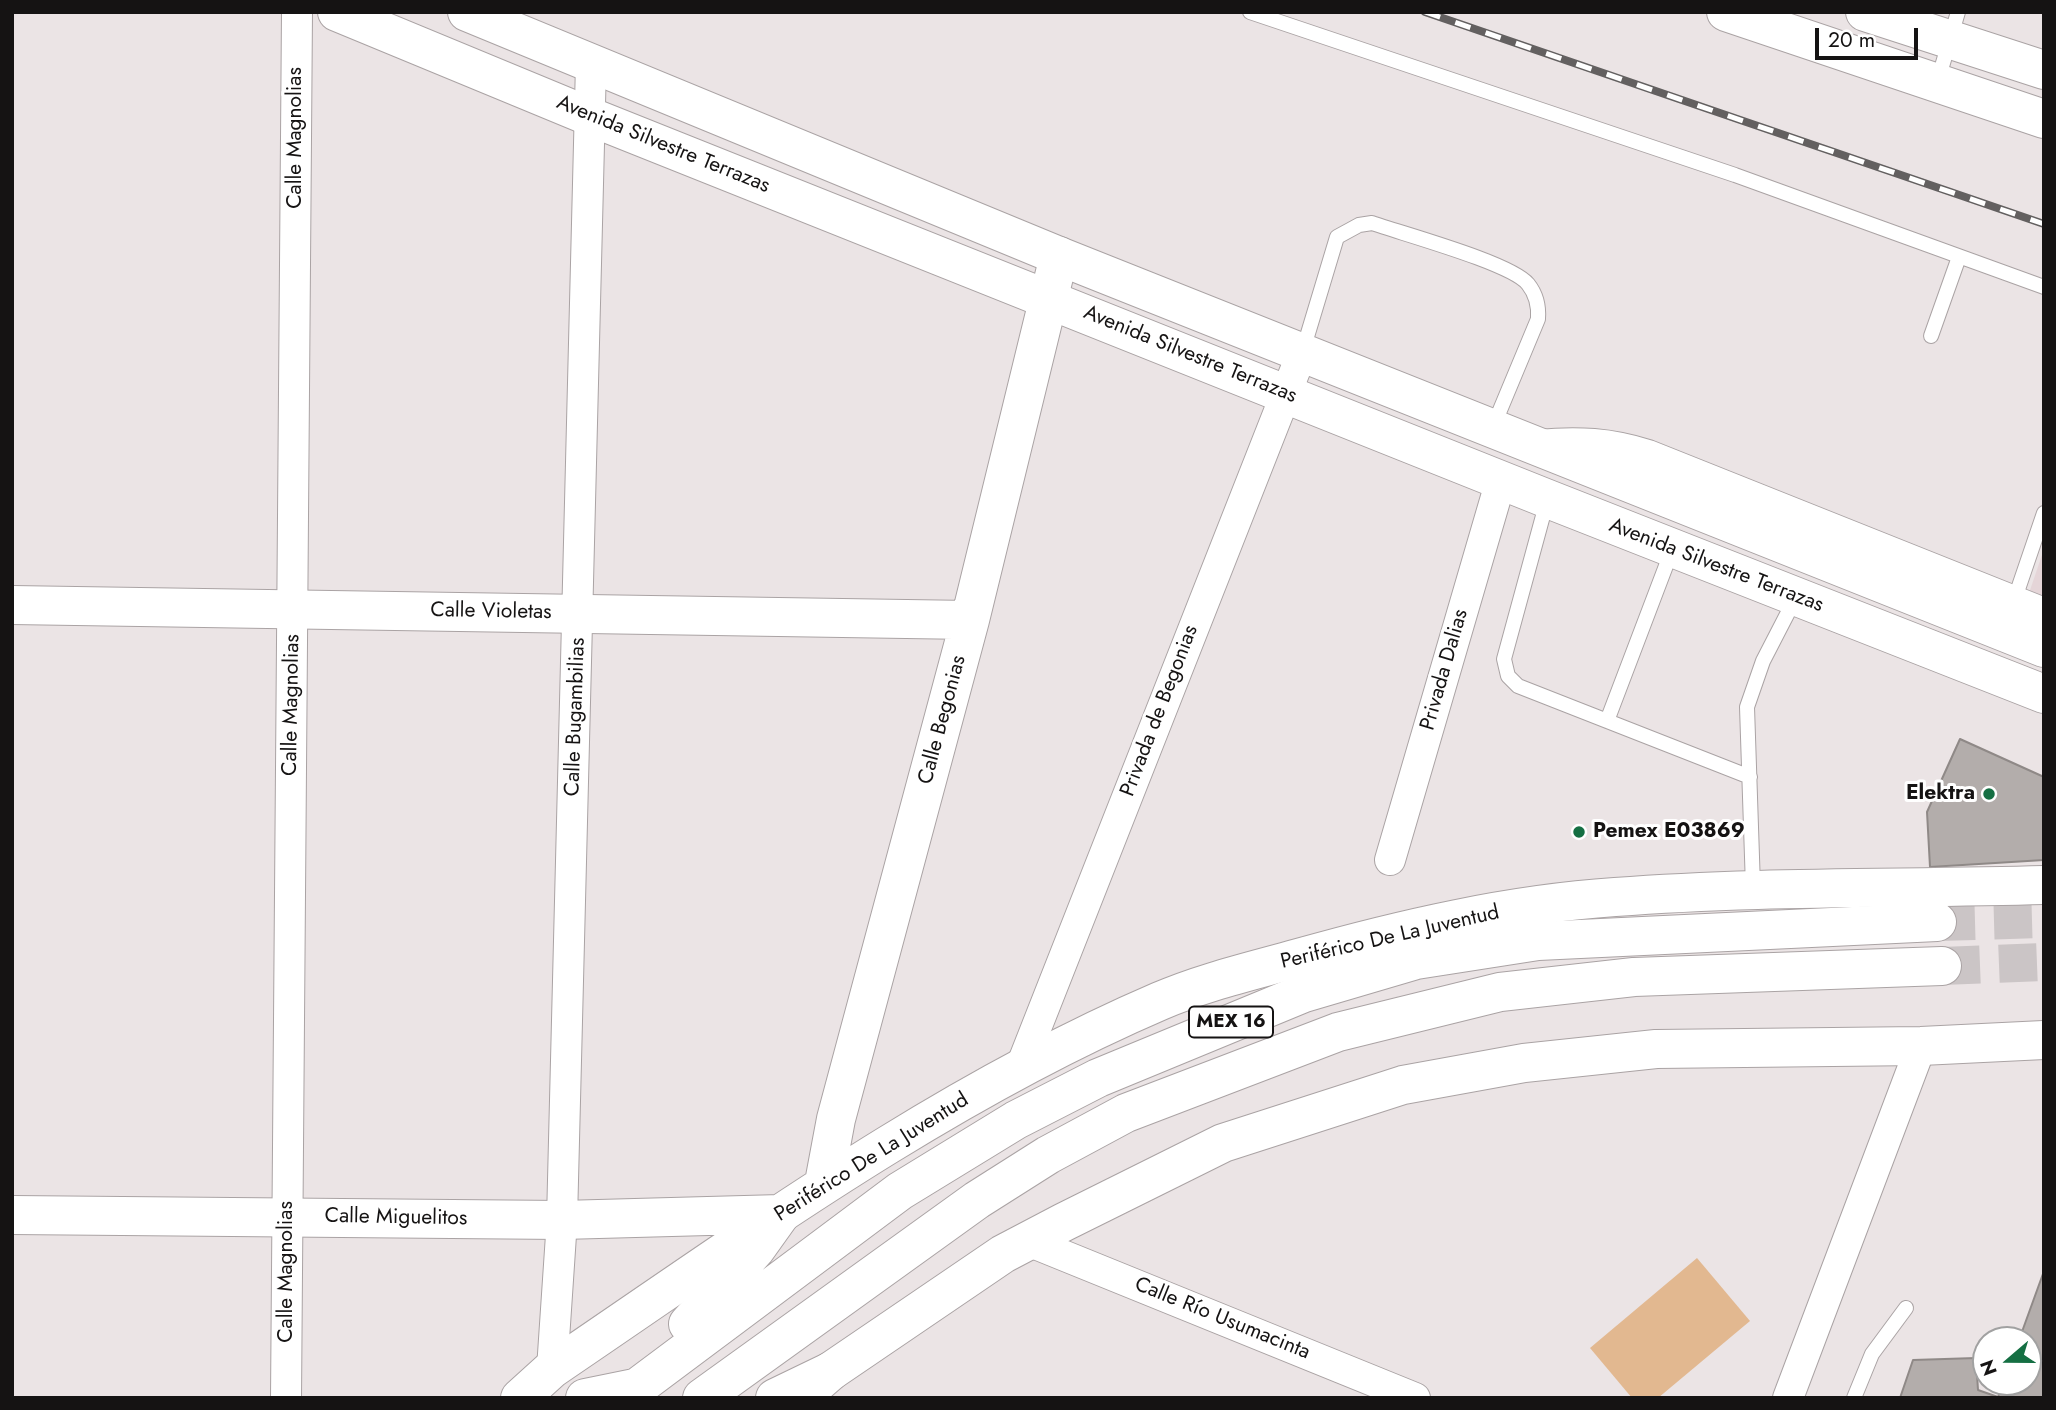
<!DOCTYPE html>
<meta charset="utf-8">
<style>
body{margin:0}
#map{position:relative;width:2056px;height:1410px;overflow:hidden;background:#ebe4e5;font-family:Jost,sans-serif}
canvas{display:block}
.frame{position:absolute;inset:0;border:14px solid #151313;pointer-events:none}
.north{position:absolute;left:1972px;top:1326px;width:70px;height:70px;box-sizing:border-box;background:#fff;border:2px solid #a1a1a1;border-radius:50%;rotate:250deg;font-size:19px;font-weight:700;line-height:28px;text-align:center;color:#151313}
.north::after{content:'';display:block;margin:auto;width:24px;height:32px;background:#156f43;clip-path:polygon(50% 0,100% 100%,50% 72%,0 100%)}
.scale{position:absolute;left:1815px;top:28px;width:103px;height:32px;box-sizing:border-box;border:4px solid #151313;border-top:0;padding-left:9px;font-size:21px;line-height:24px;white-space:nowrap;color:#151313;-webkit-text-stroke:5px #fff;paint-order:stroke}
</style>
<div id="map">
<canvas width="2056" height="1410"></canvas>
<div class="frame"></div>
<div class="north">N</div>
<div class="scale">20 m</div>
</div>
<script>
const g = document.querySelector('canvas').getContext('2d');
g.lineJoin = 'round';
function fillPath(path, color) { g.fillStyle = color; g.fill(path, 'evenodd'); }
function stroke(path, color, width, dash) { g.strokeStyle = color; g.lineWidth = width; g.lineCap = dash ? 'butt' : 'round'; g.setLineDash(dash || []); g.stroke(path); }
function write(font, color, halo, rows, align = 'center') {
  g.font = font + ' Jost,sans-serif'; g.lineWidth = 6; g.setLineDash([]); g.textBaseline = 'middle'; g.strokeStyle = halo; g.fillStyle = color; for (const [text, x, y, turn = 0] of rows) {
    g.save(); g.translate(x, y); g.rotate((+turn || 0) * Math.PI / 180); g.textAlign = isNaN(turn) ? turn : align; if (halo) g.strokeText(text, 0, 0); g.fillText(text, 0, 0); g.restore();
  }
}
fillPath(new Path2D(`
 M 2044,549 L 2044,605 L 2027,599 Z`), '#e5d5d8');
fillPath(new Path2D(`
 M 1697,1258 L 1750,1321 L 1658,1398 L 1632,1398 L 1590,1348 Z`), '#e2b890');
const building = new Path2D(`
 M 1960,739 L 2044,777 L 2044,860 L 1930,867 L 1927,812 Z
 M 2044,1271 L 2044,1398 L 1900,1398 L 1913,1360 L 1976,1358 L 1978,1390 L 1998,1397 L 2004,1382 L 2028,1382 L 2028,1340 L 2019,1340 Z`);
fillPath(building, '#b3adab');
stroke(building, '#8f8987', 2);
stroke(new Path2D(`
 M 1937,922 L 2044,919
 M 1942,966 L 2044,962`), '#cbc5c6', 38, [38, 19]);
const lane = new Path2D(`
 M 1250,12 L 1735,175 L 2044,287
 M 1938,80 L 1958,12
 M 1931,336 L 1959,257
 M 1303,350 L 1337,237 L 1359,225 L 1372,223 C 1403,234 1511,263 1528,284 C 1536,294 1539,306 1538,319 L 1493,427
 M 1547,501 L 1504,659 L 1508,676 L 1518,686 L 1750,777
 M 2014,601 L 2044,513
 M 1607,721 L 1672,550
 M 1753,887 L 1747,707 L 1763,661 L 1796,597
 M 1854,1398 L 1872,1354 L 1906,1308`);
const street = new Path2D(`
 M 1538,445 C 1578,441 1610,443 1648,455 L 2044,613
 M 1390,860 L 1501,480
 M 1020,1069 L 1302,353
 M 1028,1241 L 1415,1398
 M 552,1369 L 562,1220 L 591,64
 M 286,1398 L 297,12
 M 1788,1398 L 1921,1046`);
const secondary = new Path2D(`
 M 12,605 L 970,620
 M 824,1183 L 836,1119 L 970,620 L 1059,256
 M 12,1215 L 562,1220 L 781,1214
 M 807,1392 L 831,1371 L 1003,1254 L 1064,1222 L 1223,1143 L 1403,1085 L 1524,1063 L 1656,1049 L 1921,1046 L 2044,1040
 M 520,1398 L 552,1369 C 748,1236 941,1095 1160,1001 C 1204,982 1252,971 1298,958 C 1401,929 1509,904 1615,897 C 1757,886 1901,889 2044,885`);
const primary = new Path2D(`
 M 337,12 L 591,117 L 1548,499 L 2044,694
 M 467,12 L 1059,256 L 2044,648
 M 1726,12 L 2044,119
 M 1865,12 L 2044,70`);
const highway = new Path2D(`
 M 688,1324 L 756,1249 L 781,1214
 M 585,1398 L 634,1388
 M 623,1398 L 900,1191 L 1016,1120 L 1098,1078 L 1304,993 L 1416,960 L 1538,941 L 1937,922
 M 702,1398 L 977,1200 L 1048,1155 L 1126,1113 L 1338,1032 L 1500,992 L 1634,977 L 1942,966
 M 775,1398 L 831,1371`);
stroke(lane, '#aaa3a4', 16);
stroke(street, '#aaa3a4', 32);
stroke(secondary, '#aaa3a4', 40);
stroke(primary, '#aaa3a4', 40);
stroke(highway, '#aaa3a4', 40);
stroke(lane, '#fff', 14);
stroke(street, '#fff', 30);
stroke(secondary, '#fff', 38);
stroke(primary, '#fff', 38);
stroke(highway, '#fff', 38);
const rail = new Path2D(`
 M 1425,12 L 2044,224`);
stroke(rail, '#636060', 8);
stroke(rail, '#fff', 5, [16]);
for (const [x, y, r, color] of [
 [1989,794,7,"#156f43"],
 [1579,832,7,"#156f43"]
]) { const dot = new Path2D(); dot.arc(x, y, r, 0, 2 * Math.PI); g.fillStyle = color; g.fill(dot); stroke(dot, '#fff', 2.5); }
for (const [x, y, w] of [
 [1231,1022,84]
]) { const box = new Path2D(); box.roundRect(x - w / 2, y - 15.5, w, 31, 5); g.fillStyle = '#fff'; g.fill(box); stroke(box, '#151313', 2); }
write('bold 19px', '#151313', null, [
 ["MEX 16",1231,1022]
]);
write('21px', '#151313', '#fff', [
 ["Calle Magnolias",296,138,-90],
 ["Avenida Silvestre Terrazas",663,145,22],
 ["Avenida Silvestre Terrazas",1190,355,22],
 ["Avenida Silvestre Terrazas",1716,566,21],
 ["Calle Violetas",491,612,1],
 ["Privada Dalias",1445,670,-74],
 ["Calle Magnolias",292,705,-89],
 ["Privada de Begonias",1160,711,-69],
 ["Calle Bugambilias",576,717,-88],
 ["Calle Begonias",943,720,-75],
 ["Periférico De La Juventud",1390,938,-13],
 ["Periférico De La Juventud",872,1158,-32],
 ["Calle Miguelitos",396,1218,1],
 ["Calle Magnolias",287,1272,-90],
 ["Calle Río Usumacinta",1222,1319,22]
]);
write('bold 21px', '#151313', '#fff', [
 ["Elektra",1975,794],
 ["Pemex E03869",1593,832,"left"]
], 'right');
</script>
